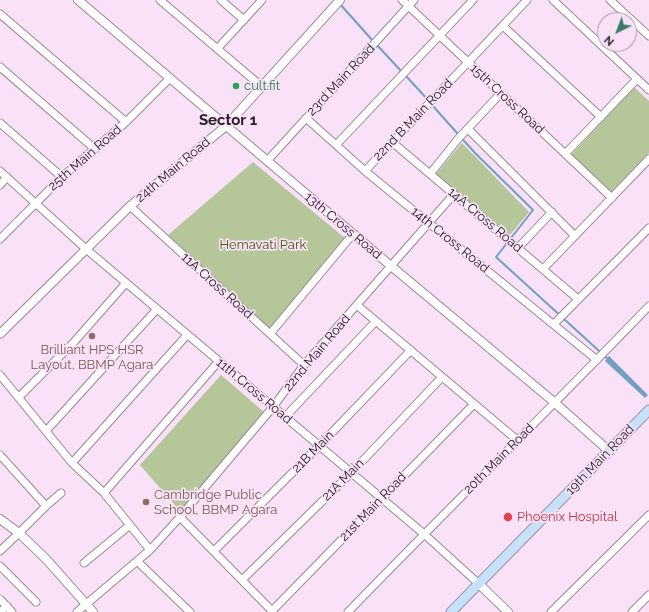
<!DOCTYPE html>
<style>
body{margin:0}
#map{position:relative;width:649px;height:612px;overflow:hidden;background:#f9e1f8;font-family:Raleway,sans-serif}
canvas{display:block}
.north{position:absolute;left:597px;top:12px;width:40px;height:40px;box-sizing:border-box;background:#f9e1f8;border:1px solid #a594a5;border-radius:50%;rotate:222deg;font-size:11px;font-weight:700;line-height:16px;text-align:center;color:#282028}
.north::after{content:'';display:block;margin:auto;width:14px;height:18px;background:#397b6b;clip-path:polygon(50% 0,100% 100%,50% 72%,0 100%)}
</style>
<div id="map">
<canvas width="649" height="612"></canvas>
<div class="north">N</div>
</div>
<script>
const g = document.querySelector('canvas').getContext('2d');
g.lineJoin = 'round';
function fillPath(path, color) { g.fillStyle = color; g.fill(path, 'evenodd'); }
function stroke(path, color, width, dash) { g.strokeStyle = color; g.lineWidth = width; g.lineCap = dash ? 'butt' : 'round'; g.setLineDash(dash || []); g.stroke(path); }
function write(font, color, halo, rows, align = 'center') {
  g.font = font + ' Raleway,sans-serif'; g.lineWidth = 3.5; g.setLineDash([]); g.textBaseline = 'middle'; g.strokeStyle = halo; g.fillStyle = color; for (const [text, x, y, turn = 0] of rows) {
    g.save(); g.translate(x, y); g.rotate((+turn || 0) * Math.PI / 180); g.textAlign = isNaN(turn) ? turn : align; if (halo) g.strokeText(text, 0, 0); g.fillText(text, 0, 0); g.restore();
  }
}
fillPath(new Path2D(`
 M 634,87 L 649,101 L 649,153 L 612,193 L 571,155 Z
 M 462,143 L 529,212 L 509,236 L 436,174 Z
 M 253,162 L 346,239 L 270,329 L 168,235 Z
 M 221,375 L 264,412 L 180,511 L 140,465 Z`), '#b5c698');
fillPath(new Path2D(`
 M 609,356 L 648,395 L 645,398 L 605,361 Z`), '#709fc1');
stroke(new Path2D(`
 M 340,4 L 373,41
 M 376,44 L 402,72
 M 405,75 L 429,101
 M 432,105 L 475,153 L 533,210 L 496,257 L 609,360`), '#709fc1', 2);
const minor = new Path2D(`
 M 160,0 L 261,86
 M 221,0 L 244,20
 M 402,0 L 612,198
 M 553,0 L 649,90
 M 610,0 L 649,36
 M 0,14 L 126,122
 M 503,26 L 601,117
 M 217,49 L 262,0
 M 0,67 L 95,149
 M 306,118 L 365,171 L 597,360
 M 0,123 L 62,177
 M 468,129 L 575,236
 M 392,142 L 578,299
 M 336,145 L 473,0
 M 565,154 L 637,79
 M 267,161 L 414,0
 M 0,171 L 86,249 L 424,534 L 479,584
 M 365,171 L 527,0
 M 430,174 L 458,139 L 501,93
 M 0,185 L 7,177
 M 130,206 L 304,365
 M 0,239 L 62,177 L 126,122 L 170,78
 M 518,248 L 552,212
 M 543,269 L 649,159
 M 358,306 L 517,440
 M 554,324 L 649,228
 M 270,334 L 353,234
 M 0,375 L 72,463 L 104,493 L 150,550
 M 19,397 L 74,342 L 126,283
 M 285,417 L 376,321
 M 46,431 L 157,309
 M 0,455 L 46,506 L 19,533 L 0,551
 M 72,463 L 187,335
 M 104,493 L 219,361
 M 46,506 L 61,493
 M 180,517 L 273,612
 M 214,551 L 319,446 L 411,350
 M 137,561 L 190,612
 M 84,563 L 130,525
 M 0,566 L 36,602
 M 242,580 L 351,473 L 442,377
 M 0,599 L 12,612
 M 272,611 L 474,404
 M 0,612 L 7,606
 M 77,612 L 150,550 L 180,517 L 273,407 L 304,365 L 454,194
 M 348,612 C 448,509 550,409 649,306
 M 551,612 L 649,515
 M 632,612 L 649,595`);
const tertiary = new Path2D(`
 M 78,0 L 391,266 L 554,402 L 609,451
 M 0,334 L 130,206 L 226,126 L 340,0
 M 0,519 L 19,533 L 47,560 L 93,612
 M 479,584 L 508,612`);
const secondary = new Path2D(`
 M 451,612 L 649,410`);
stroke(minor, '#9a859a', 9);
stroke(tertiary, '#9a859a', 10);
stroke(secondary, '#9a859a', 11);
stroke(minor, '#fff', 7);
stroke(tertiary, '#fff', 8);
stroke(secondary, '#c6e2fa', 9);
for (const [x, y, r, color] of [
 [236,86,4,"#2e9e5b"],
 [92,336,4,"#8d6e63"],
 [146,502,4,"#8d6e63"],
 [508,517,5,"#e0444e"]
]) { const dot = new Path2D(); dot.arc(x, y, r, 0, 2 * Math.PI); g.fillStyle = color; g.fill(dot); stroke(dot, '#f9e1f8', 1.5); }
write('13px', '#282028', '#f9e1f8', [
 ["23rd Main Road",341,80,-47],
 ["15th Cross Road",507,99,43],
 ["22nd B Main Road",413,120,-46],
 ["25th Main Road",85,158,-41],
 ["24th Main Road",173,170,-40],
 ["14A Cross Road",485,220,40],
 ["13th Cross Road",343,226,40],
 ["14th Cross Road",450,240,39],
 ["11A Cross Road",217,286,42],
 ["22nd Main Road",317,353,-50],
 ["11th Cross Road",254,391,40],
 ["21B Main",313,452,-45],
 ["20th Main Road",499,459,-45],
 ["19th Main Road",600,460,-46],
 ["21A Main",343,480,-45],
 ["21st Main Road",373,507,-46]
]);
write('13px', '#27864d', '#f9e1f8', [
 ["cult.fit",244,86]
], 'left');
write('13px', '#455a0d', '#f9e1f8', [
 ["Hemavati Park",263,245]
]);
write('13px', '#785e54', '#f9e1f8', [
 ["Brilliant HPS HSR",92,350],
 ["Layout, BBMP Agara",92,365],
 ["Cambridge Public",154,495,"left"],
 ["School, BBMP Agara",154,510,"left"]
]);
write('13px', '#be3a42', '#f9e1f8', [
 ["Phoenix Hospital",517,517]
], 'left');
write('bold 15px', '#282028', '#f9e1f8', [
 ["Sector 1",228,120]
]);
</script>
